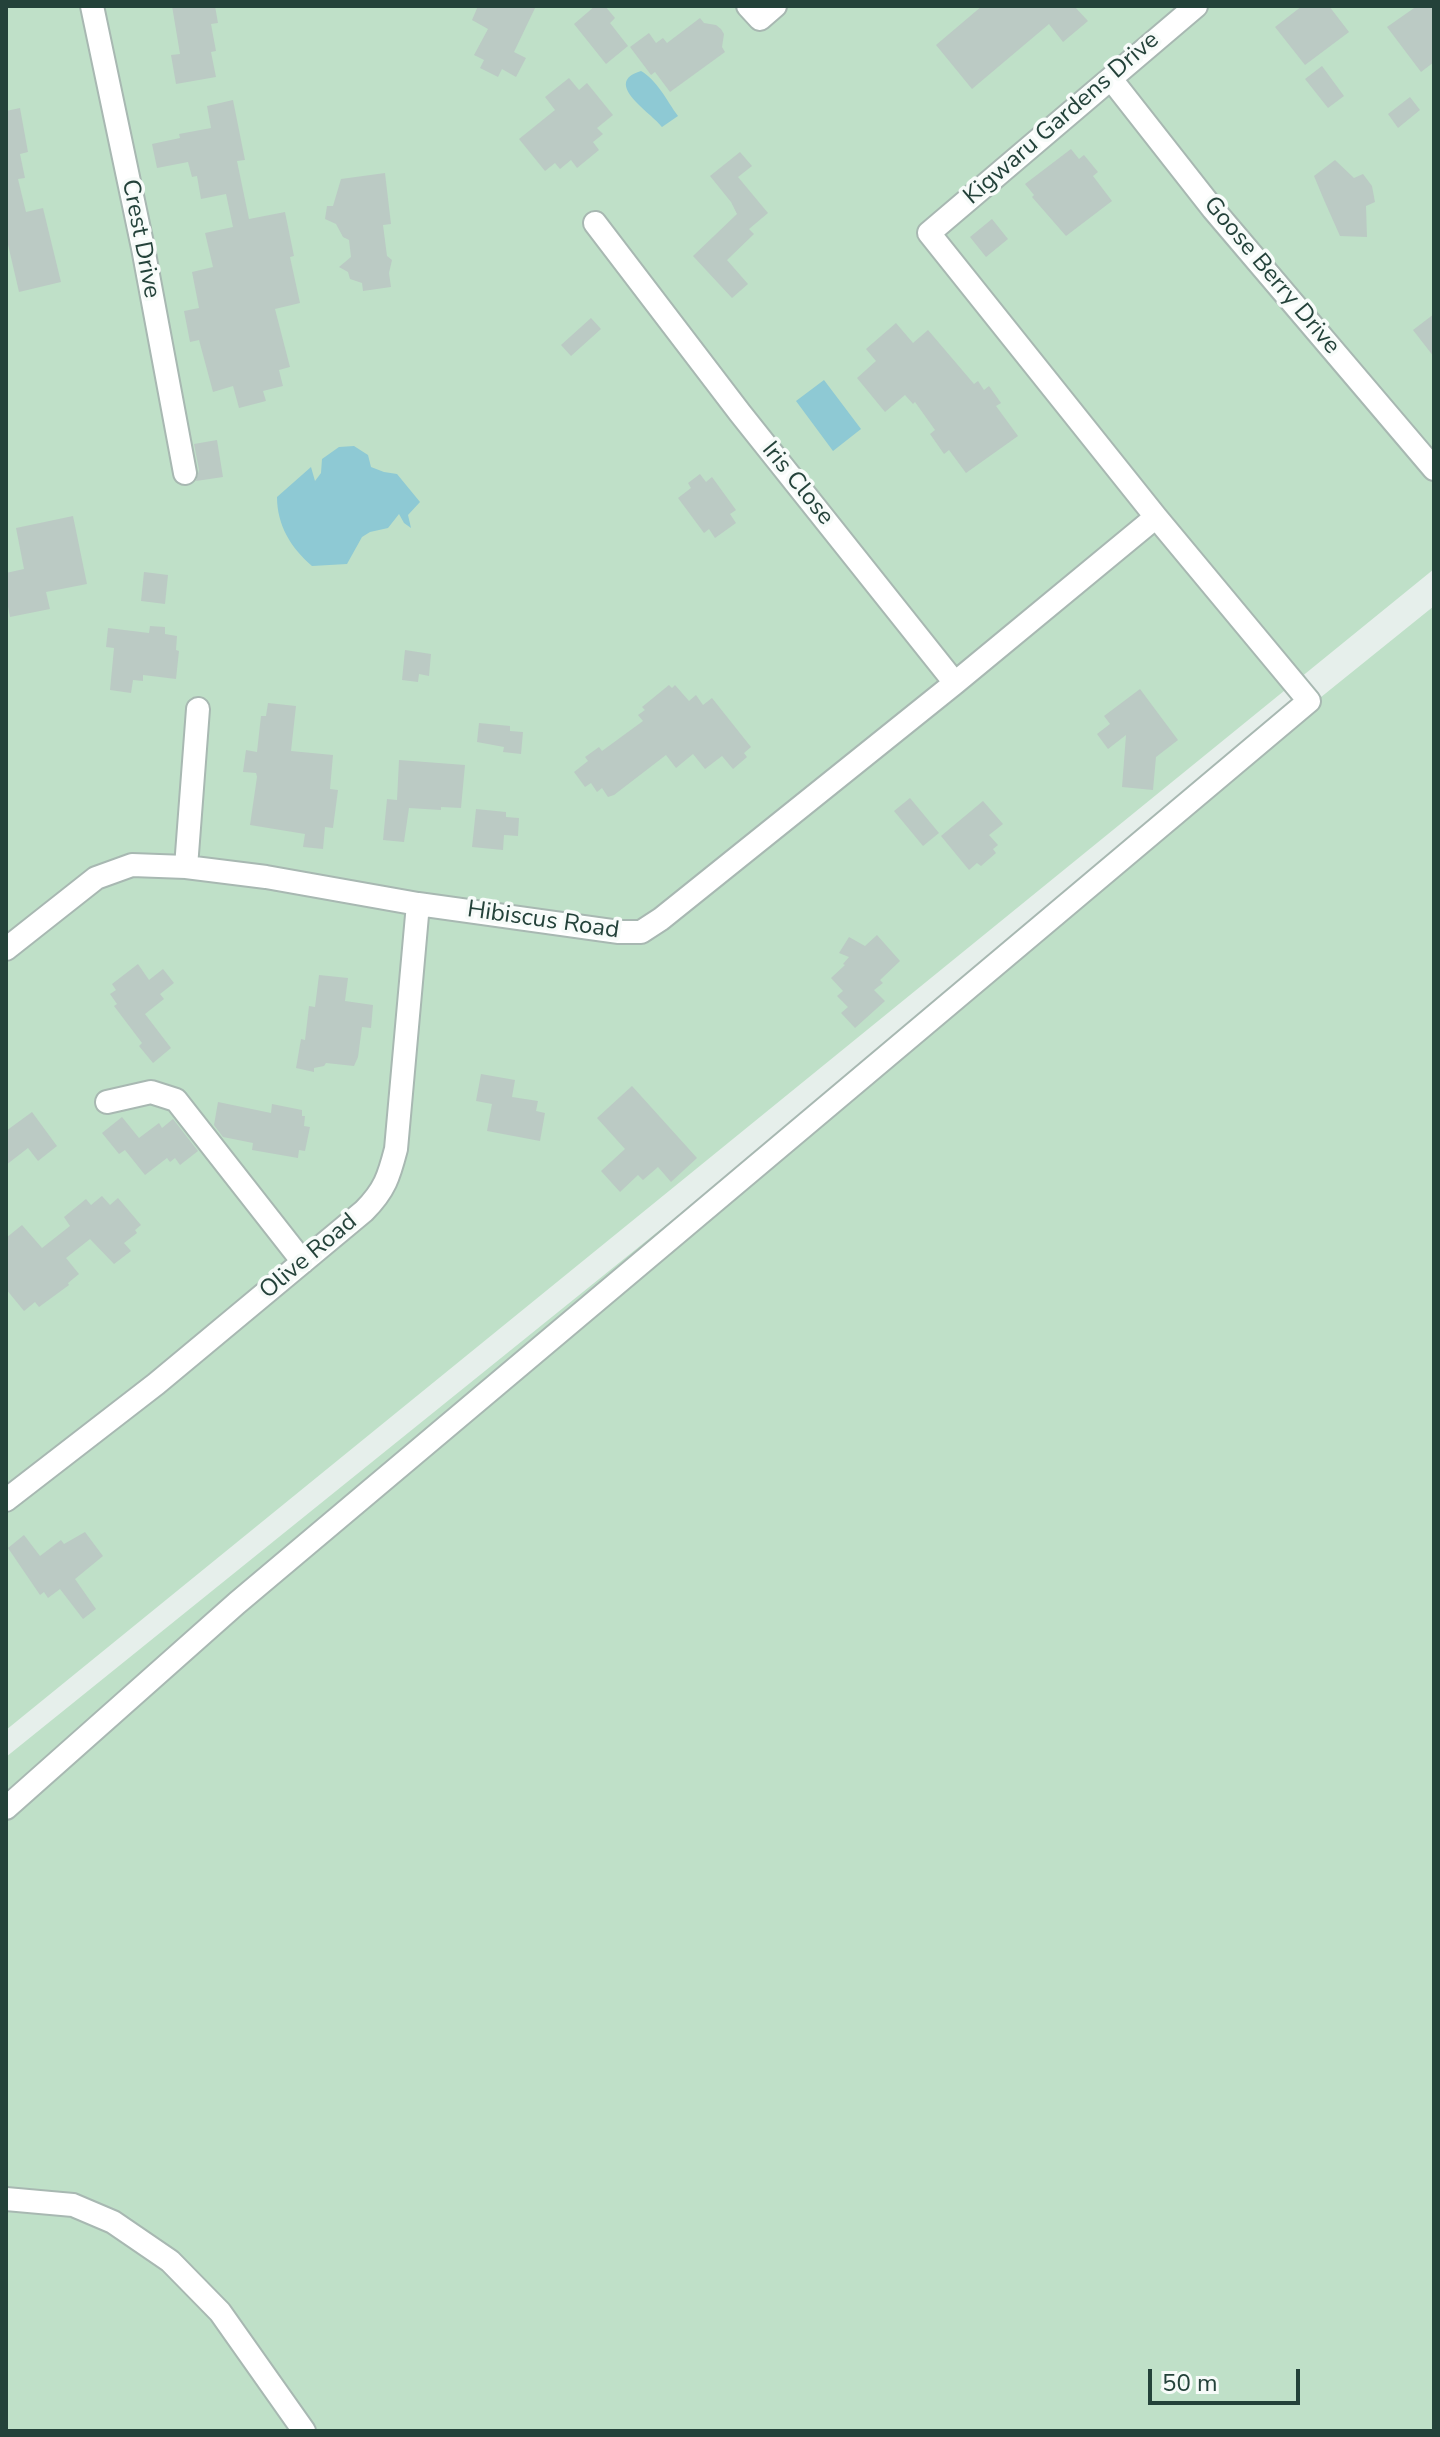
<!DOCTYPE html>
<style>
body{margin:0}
#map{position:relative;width:1440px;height:2437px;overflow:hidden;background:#e6efeb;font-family:"Nunito Sans",sans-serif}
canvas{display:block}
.frame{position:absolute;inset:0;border:8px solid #24423a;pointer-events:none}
.scale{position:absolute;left:1148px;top:2369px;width:152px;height:36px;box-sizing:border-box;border:4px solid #24423a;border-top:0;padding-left:10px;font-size:24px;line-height:28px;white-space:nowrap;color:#24423a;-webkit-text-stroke:6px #f7fbf9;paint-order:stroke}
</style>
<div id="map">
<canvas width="1440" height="2437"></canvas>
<div class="frame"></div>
<div class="scale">50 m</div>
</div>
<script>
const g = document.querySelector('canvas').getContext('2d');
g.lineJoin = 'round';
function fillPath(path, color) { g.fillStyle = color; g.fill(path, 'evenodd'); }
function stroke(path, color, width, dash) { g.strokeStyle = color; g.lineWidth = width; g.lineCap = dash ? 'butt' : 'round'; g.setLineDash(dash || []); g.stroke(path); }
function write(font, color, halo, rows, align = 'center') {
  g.font = font + ' "Nunito Sans",sans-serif'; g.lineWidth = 7; g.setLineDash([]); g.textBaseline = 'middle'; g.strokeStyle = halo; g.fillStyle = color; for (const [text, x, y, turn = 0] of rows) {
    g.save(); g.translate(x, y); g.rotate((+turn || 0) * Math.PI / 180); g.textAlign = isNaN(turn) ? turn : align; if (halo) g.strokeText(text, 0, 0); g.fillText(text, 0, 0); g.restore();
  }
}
fillPath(new Path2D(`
 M 6,6 L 1434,6 L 1434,569 L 6,1730 Z
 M 1434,606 L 1434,2431 L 6,2431 L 6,1757 Z`), '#bfe0c8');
fillPath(new Path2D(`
 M 641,71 C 657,80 667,101 678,116 L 662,127 C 652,113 601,83 641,71 Z
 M 824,380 L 861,429 L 833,451 L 796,401 Z
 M 354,446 L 368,455 L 371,467 L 384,472 L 397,474 L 420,502 L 408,515 L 411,528 L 404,523 L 399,514 L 388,528 L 370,532 L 362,537 L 347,564 L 312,566 C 291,548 277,525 277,497 L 311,467 L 315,481 L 321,473 L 322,459 L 339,447 Z`), '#8ec9d4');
fillPath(new Path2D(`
 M 172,6 L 215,6 L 218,23 L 211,24 L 216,51 L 211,52 L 216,77 L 176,84 L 171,55 L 180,54 Z
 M 478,6 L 536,6 L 514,52 L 526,58 L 516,77 L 502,69 L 498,77 L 480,68 L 484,60 L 474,55 L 488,29 L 472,20 Z
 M 595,6 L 605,6 L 615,18 L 610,23 L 628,46 L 606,64 L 574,24 Z
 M 982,6 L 1074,6 L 1088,21 L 1063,42 L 1049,24 L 972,89 L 936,45 Z
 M 1302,6 L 1329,6 L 1349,32 L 1305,65 L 1275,27 Z
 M 1417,6 L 1434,6 L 1434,62 L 1421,72 L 1387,27 Z
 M 700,18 L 704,23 L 716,25 L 721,29 L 724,34 L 722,47 L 725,52 L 670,92 L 655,72 L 651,75 L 630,47 L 649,33 L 656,43 L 663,38 L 667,43 Z
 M 1322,66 L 1344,96 L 1328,108 L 1305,79 Z
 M 569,78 L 579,90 L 587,83 L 613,115 L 597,128 L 603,134 L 593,142 L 599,150 L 577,168 L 571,160 L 560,169 L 555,163 L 545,171 L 519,139 L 555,110 L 545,97 Z
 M 1410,97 L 1420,110 L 1398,128 L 1388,114 Z
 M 233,100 L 245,160 L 237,161 L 249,219 L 285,212 L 294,256 L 290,257 L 300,303 L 275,309 L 290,367 L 279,370 L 283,386 L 263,391 L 266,401 L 239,408 L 233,386 L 213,392 L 199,340 L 190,342 L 184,311 L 199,308 L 192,272 L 213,267 L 205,233 L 233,227 L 226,194 L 201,199 L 197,176 L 192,177 L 188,162 L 157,168 L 152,144 L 180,138 L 179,134 L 211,128 L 207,106 Z
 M 20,108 L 28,152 L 20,154 L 25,178 L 18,179 L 26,212 L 43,208 L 61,282 L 19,292 L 6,236 L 6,111 Z
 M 1071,149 L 1079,159 L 1084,155 L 1098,172 L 1093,176 L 1112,201 L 1066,236 L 1032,197 L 1034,195 L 1025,184 Z
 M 740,152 L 752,166 L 738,177 L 768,213 L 749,229 L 754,234 L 727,260 L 748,284 L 732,298 L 693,256 L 737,214 L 731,202 L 710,176 Z
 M 1335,160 L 1354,178 L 1363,174 L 1372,186 L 1375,202 L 1366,206 L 1367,237 L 1340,236 L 1324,200 L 1314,176 Z
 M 385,173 L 391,224 L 383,225 L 387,256 L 392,260 L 389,273 L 391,287 L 363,291 L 362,283 L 350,279 L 348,272 L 339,267 L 351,257 L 349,240 L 343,237 L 336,224 L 325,219 L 327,206 L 333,206 L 341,179 Z
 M 992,219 L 1008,239 L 986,257 L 970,237 Z
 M 1434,314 L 1434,357 L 1413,330 Z
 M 591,318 L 601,329 L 571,356 L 561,345 Z
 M 896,323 L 913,343 L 928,330 L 974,384 L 978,381 L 984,390 L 989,386 L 1001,403 L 996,406 L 1018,436 L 966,473 L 949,450 L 944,454 L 930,434 L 935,430 L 915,402 L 913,404 L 905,395 L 885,412 L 857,378 L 876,361 L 866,349 Z
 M 217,440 L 223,477 L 196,481 L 199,470 L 194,444 Z
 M 700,474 L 706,482 L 712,477 L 736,510 L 730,514 L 736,523 L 715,538 L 709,529 L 704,533 L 678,498 L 691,488 L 688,483 Z
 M 73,516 L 87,584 L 46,592 L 50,609 L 10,617 L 6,596 L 6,573 L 24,569 L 16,528 Z
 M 144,572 L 168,575 L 165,604 L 141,601 Z
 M 150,626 L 165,627 L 165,634 L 177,636 L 176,650 L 179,651 L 176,679 L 143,675 L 143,681 L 133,680 L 131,693 L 110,690 L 114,648 L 106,647 L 108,628 L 149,633 Z
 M 405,650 L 431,654 L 429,676 L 419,674 L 418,682 L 402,680 Z
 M 669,685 L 672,688 L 675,685 L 689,701 L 696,695 L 703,705 L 712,698 L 751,747 L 744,753 L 747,757 L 733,769 L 722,756 L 705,769 L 693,754 L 676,768 L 666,755 L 614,795 L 608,797 L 602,788 L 597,792 L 591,783 L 585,787 L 574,772 L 588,761 L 585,757 L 599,747 L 602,751 L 643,721 L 638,715 L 645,710 L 642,707 Z
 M 1140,689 L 1178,740 L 1156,757 L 1153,790 L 1122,787 L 1126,735 L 1108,749 L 1097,734 L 1110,724 L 1104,716 Z
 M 268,703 L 296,706 L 291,751 L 333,755 L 330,789 L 338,790 L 333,828 L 325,827 L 323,849 L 303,847 L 305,834 L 250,825 L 257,777 L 256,773 L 243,772 L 246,750 L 257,752 L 261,716 L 266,716 Z
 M 479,723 L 510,726 L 510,731 L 523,732 L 521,754 L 503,752 L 504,747 L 477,742 Z
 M 399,760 L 465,765 L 461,808 L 441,807 L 441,810 L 409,808 L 404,842 L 383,840 L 387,799 L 397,800 Z
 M 910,798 L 939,833 L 923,846 L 894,811 Z
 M 983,801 L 1003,824 L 989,835 L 998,845 L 993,849 L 996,853 L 981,866 L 977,863 L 969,870 L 941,836 Z
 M 476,809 L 506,812 L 506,817 L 519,818 L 518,836 L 504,835 L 503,850 L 472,847 Z
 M 877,935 L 900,961 L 880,980 L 883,983 L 874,990 L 885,1001 L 855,1028 L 841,1013 L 848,1007 L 837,996 L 843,991 L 831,978 L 845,965 L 843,964 L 849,957 L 839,953 L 849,937 L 865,946 Z
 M 138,964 L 149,980 L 163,969 L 174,983 L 160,994 L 164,999 L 145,1014 L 171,1048 L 153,1063 L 139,1046 L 142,1043 L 139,1039 L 114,1006 L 117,1004 L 110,994 L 116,990 L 112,984 Z
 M 319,975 L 348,978 L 345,1001 L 373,1005 L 371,1028 L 362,1027 L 358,1057 L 354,1066 L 326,1063 L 324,1066 L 314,1068 L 314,1072 L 296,1068 L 301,1039 L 305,1040 L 309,1006 L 315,1007 Z
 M 481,1074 L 515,1080 L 512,1097 L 538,1101 L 536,1111 L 545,1113 L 540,1141 L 487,1131 L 492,1104 L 476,1101 Z
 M 632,1086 L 697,1158 L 671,1182 L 658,1167 L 643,1180 L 638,1175 L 620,1192 L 601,1171 L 625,1149 L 597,1118 Z
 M 218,1102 L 271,1113 L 272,1104 L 302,1110 L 302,1116 L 305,1116 L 304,1126 L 310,1127 L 305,1151 L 299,1150 L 298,1158 L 252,1150 L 253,1143 L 223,1137 L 214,1125 Z
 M 32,1112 L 57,1146 L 38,1161 L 28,1148 L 6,1165 L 6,1131 Z
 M 122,1117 L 139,1138 L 159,1123 L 162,1128 L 173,1119 L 198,1151 L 180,1165 L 175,1158 L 170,1162 L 167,1158 L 145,1175 L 125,1150 L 119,1154 L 102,1133 Z
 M 102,1196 L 110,1205 L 118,1198 L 141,1225 L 135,1230 L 137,1233 L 124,1243 L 131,1251 L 114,1264 L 90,1239 L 66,1258 L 79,1274 L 68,1283 L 69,1285 L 39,1307 L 35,1302 L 24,1311 L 6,1289 L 6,1238 L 22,1225 L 42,1248 L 70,1226 L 64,1217 L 86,1199 L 91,1205 Z
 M 85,1532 L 103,1556 L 75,1579 L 96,1609 L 83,1619 L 60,1589 L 48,1598 L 44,1592 L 40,1595 L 8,1548 L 24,1535 L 40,1556 L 61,1540 L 64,1544 Z`), '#bbcac4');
const minor = new Path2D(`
 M 92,6 L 143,248 L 185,473
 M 748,6 L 760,19 L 775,6
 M 1111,79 L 1213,209 L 1434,469
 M 595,223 L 740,413 L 955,683
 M 186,867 L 198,709
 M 6,949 L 96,878 L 132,865 L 186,867 L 266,877 L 418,904 L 619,932 L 641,932 L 661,919 L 955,683 L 1156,517
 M 107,1102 L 151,1092 L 176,1100 L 303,1262
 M 6,1500 L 156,1384 L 364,1211 C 385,1190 389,1176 396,1149 L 418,904
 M 6,1808 L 237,1603 L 1309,701 L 1156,517 L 929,233 L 1196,6
 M 6,2199 L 73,2205 L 113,2222 L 170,2261 L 220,2312 L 304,2431`);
stroke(minor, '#a8b8b2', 26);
stroke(minor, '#fff', 22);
write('24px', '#24423a', '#f7fbf9', [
 ["Kigwaru Gardens Drive",1062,119,-41],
 ["Crest Drive",140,239,79],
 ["Goose Berry Drive",1271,276,50],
 ["Iris Close",797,484,51],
 ["Hibiscus Road",543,921,8],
 ["Olive Road",309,1257,-40]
]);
</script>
